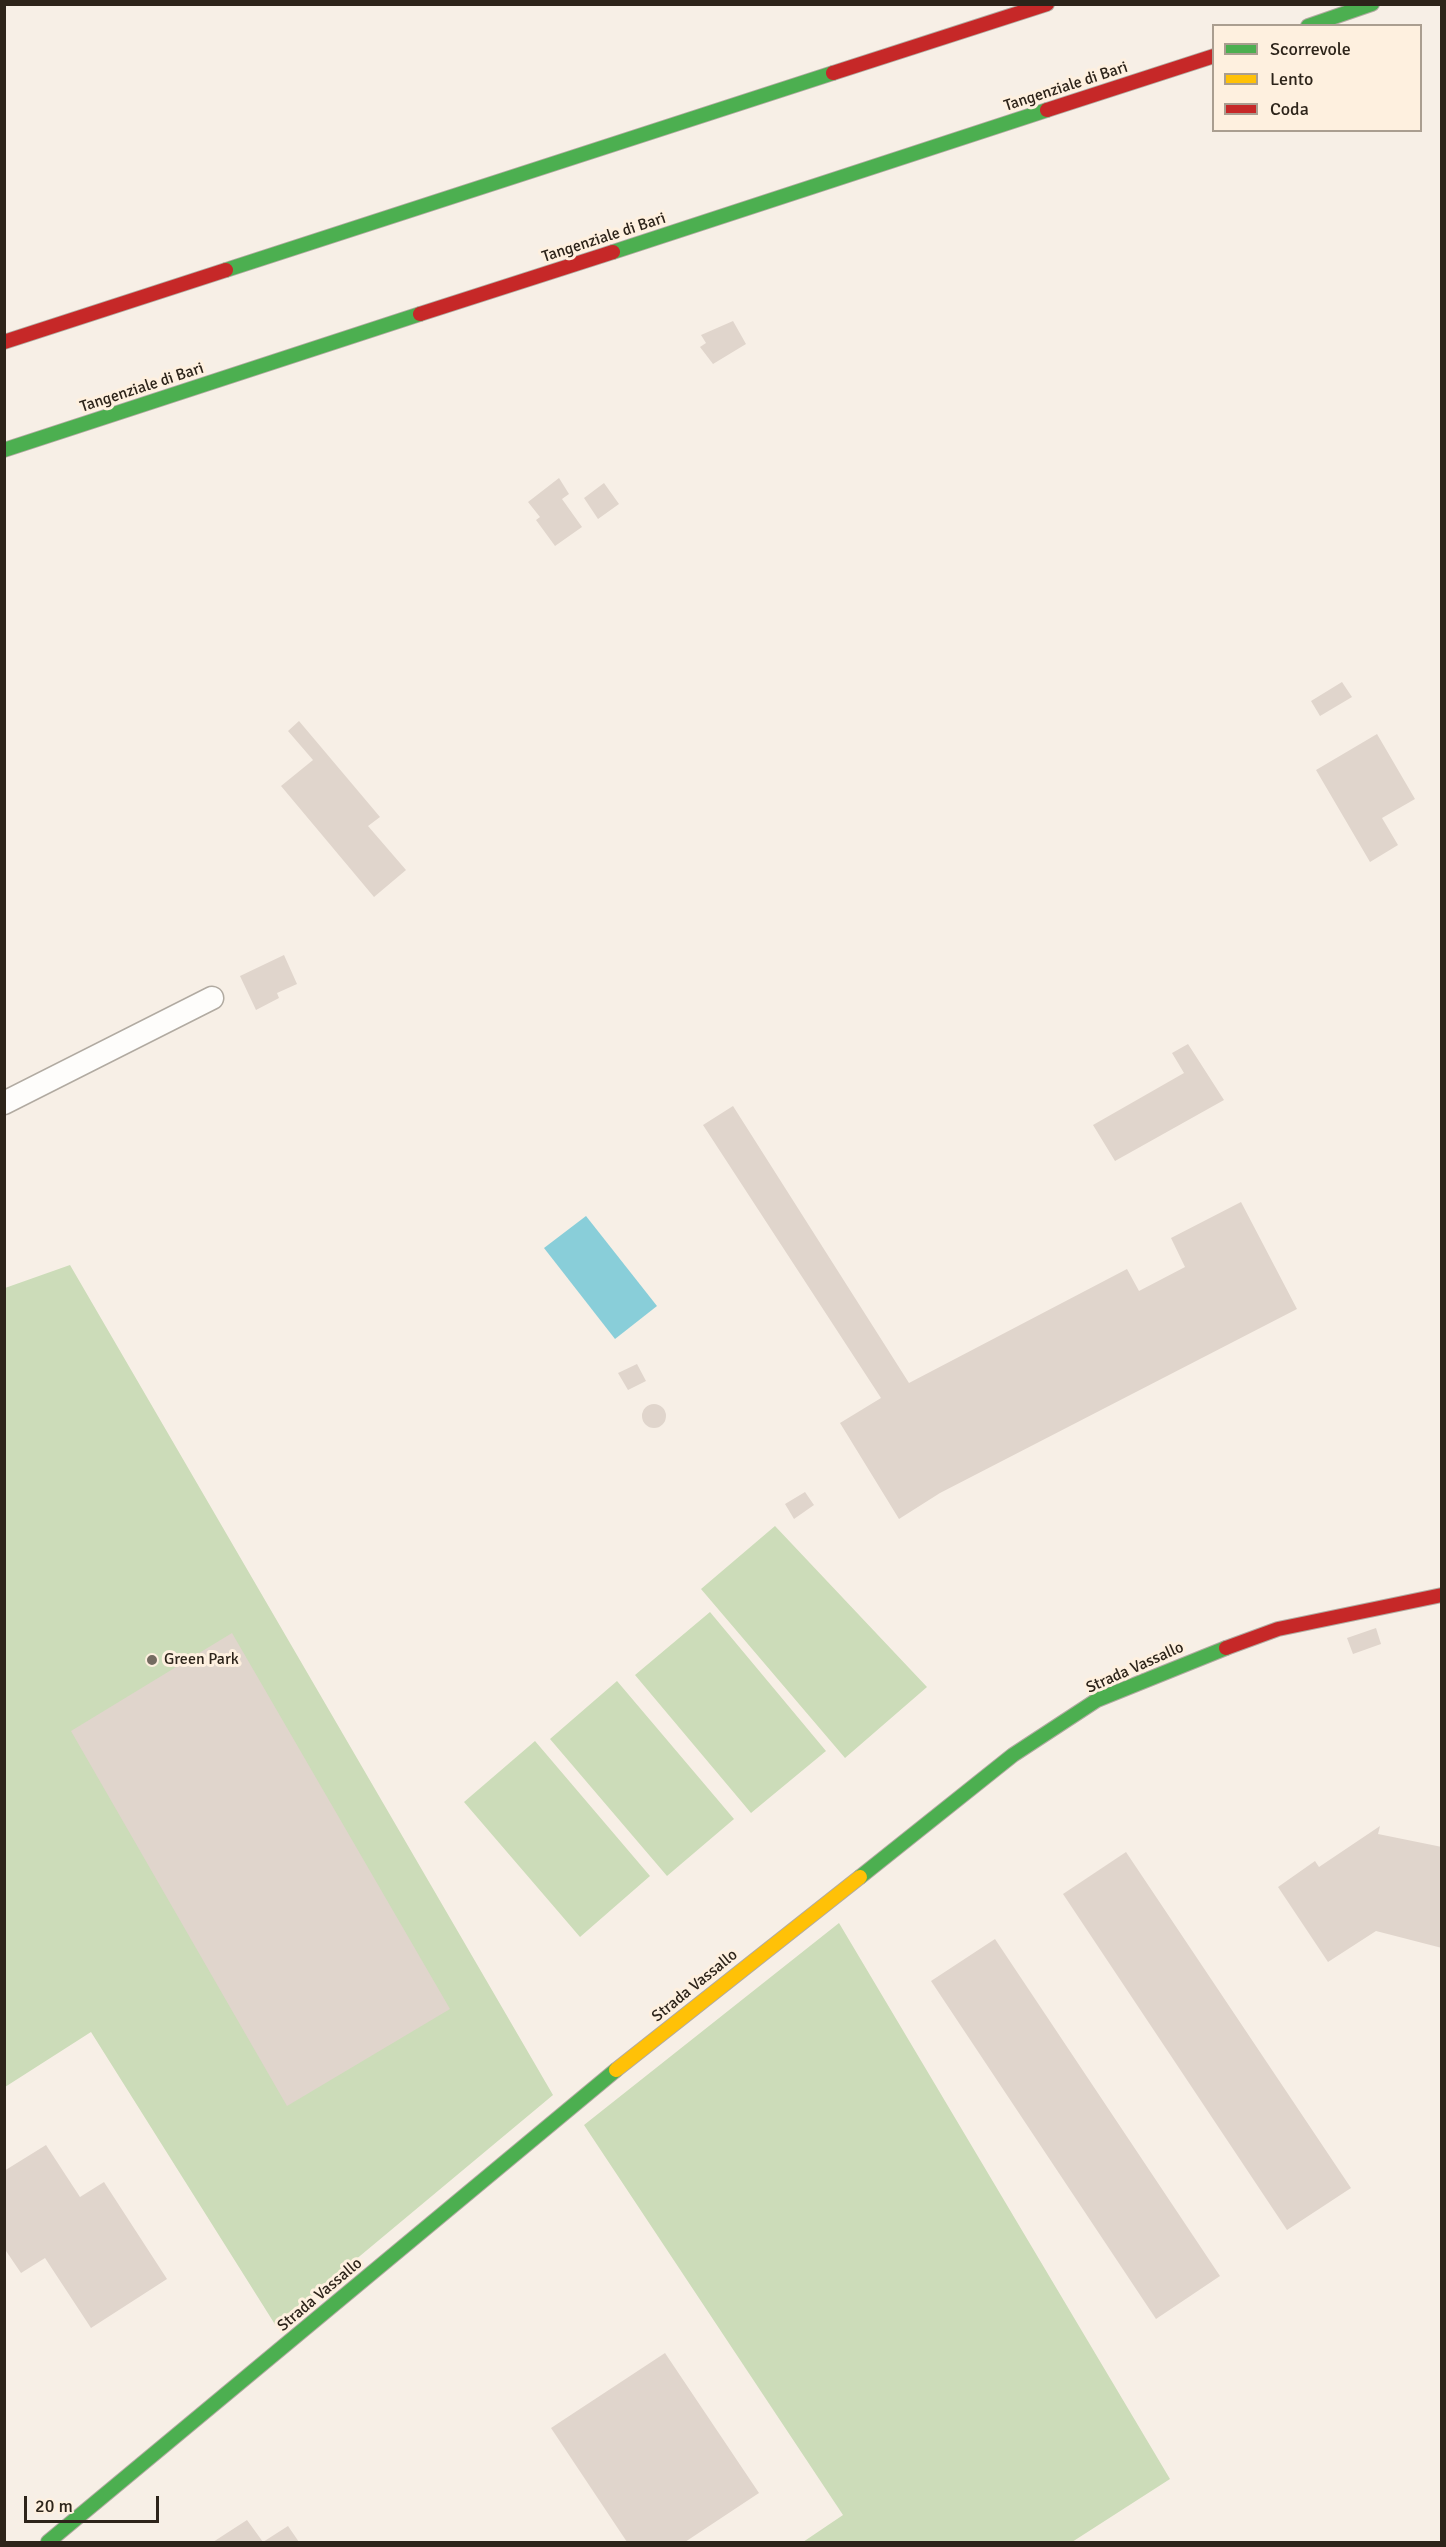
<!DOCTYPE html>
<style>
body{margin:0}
#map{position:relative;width:1446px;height:2547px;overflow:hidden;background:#f7efe6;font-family:Signika,sans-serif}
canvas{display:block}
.frame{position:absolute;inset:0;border:6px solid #2d241a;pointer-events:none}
.legend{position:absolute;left:1212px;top:24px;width:210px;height:108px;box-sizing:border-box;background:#fef0df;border:2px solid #aa9e90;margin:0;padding:8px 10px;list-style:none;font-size:18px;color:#2d241a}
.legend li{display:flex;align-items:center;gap:12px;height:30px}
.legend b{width:30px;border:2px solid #aa9e90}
.scale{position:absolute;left:24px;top:2496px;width:135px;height:27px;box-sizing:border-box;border:3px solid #2d241a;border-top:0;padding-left:8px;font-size:18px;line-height:21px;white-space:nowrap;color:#2d241a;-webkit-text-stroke:4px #fef0df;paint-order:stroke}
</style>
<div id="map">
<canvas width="1446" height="2547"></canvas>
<div class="frame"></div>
<ul class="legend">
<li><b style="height:8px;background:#4caf50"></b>Scorrevole</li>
<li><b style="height:8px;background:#ffc107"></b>Lento</li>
<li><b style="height:8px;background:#c62828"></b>Coda</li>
</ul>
<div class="scale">20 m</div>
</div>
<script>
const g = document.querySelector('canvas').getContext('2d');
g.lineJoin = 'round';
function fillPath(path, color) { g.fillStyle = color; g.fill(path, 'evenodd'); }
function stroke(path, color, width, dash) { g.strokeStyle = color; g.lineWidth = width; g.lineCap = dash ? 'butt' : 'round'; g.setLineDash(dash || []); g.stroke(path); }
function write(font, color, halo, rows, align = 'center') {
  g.font = font + ' Signika,sans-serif'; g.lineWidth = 6; g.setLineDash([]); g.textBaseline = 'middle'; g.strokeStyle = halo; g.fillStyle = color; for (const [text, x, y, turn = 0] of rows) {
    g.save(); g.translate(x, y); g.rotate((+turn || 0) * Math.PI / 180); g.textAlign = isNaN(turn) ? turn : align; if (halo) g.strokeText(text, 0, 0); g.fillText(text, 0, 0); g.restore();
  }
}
fillPath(new Path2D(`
 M 70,1265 L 553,2095 L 276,2326 L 91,2032 L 5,2087 L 5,1288 Z
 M 775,1526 L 927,1687 L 845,1758 L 701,1589 Z
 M 710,1612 L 826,1751 L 751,1813 L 635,1675 Z
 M 617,1681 L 734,1819 L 667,1876 L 550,1739 Z
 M 535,1741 L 650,1876 L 580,1937 L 464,1802 Z
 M 839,1923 L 1170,2479 L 1072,2542 L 803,2542 L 843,2515 L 584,2125 Z`), '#ccdcb9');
fillPath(new Path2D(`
 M 586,1216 L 657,1306 L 615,1339 L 544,1248 Z`), '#89ced9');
fillPath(new Path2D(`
 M 733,321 L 746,344 L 713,364 L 700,347 L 706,343 L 701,335 Z
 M 559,478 L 569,494 L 562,499 L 582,527 L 555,546 L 536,520 L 540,517 L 528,502 Z
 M 604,483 L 619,504 L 598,519 L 584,498 Z
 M 1342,682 L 1352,697 L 1320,716 L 1311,701 Z
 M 299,721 L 380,817 L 368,826 L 406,870 L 374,897 L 281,786 L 313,760 L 288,731 Z
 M 1377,734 L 1415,799 L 1382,818 L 1398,845 L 1370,862 L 1316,770 Z
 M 284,955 L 297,984 L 277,993 L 279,998 L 256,1010 L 240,976 Z
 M 1188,1044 L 1224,1100 L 1115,1161 L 1093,1125 L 1184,1073 L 1172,1053 Z
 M 733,1106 L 909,1383 L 1127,1269 L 1139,1291 L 1185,1267 L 1171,1238 L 1241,1202 L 1297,1309 L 940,1493 L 899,1519 L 840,1423 L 881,1398 L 703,1125 Z
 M 637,1364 L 646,1381 L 628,1390 L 618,1373 Z
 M642 1416a12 12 0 1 1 24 0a12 12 0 1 1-24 0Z
 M 805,1492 L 814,1505 L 794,1519 L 785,1504 Z
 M 1376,1628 L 1381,1644 L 1353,1654 L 1347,1638 Z
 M 232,1633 L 450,2009 L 287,2106 L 71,1731 Z
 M 1380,1826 L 1378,1834 L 1442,1847 L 1442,1948 L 1376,1931 L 1328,1962 L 1278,1887 L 1315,1861 L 1319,1867 Z
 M 1126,1852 L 1351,2188 L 1287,2230 L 1063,1894 Z
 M 995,1939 L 1220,2276 L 1156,2319 L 931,1981 Z
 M 46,2145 L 80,2197 L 104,2182 L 167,2279 L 91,2328 L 45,2258 L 21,2273 L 4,2248 L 4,2171 Z
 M 665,2353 L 759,2493 L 685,2542 L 627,2542 L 551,2428 Z
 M 247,2520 L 263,2542 L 213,2542 Z
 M 288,2526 L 299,2542 L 263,2542 Z`), '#e0d5cc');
const lane = new Path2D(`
 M 4,1103 L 212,998`);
const fast = new Path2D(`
 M 1308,26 L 1372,4
 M 613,252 L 1047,110
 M 226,270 L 833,73
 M 4,450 L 420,314
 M 860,1877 L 1013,1755 L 1097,1700 L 1226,1648
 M 48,2542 L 616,2070`);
const slow = new Path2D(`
 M 616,2070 L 860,1877`);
const jam = new Path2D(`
 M 833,73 L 1047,4
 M 1047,110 L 1214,56
 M 420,314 L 613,252
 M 4,342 L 226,270
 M 1226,1648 L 1278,1629 L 1442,1595`);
stroke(lane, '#b1aaa1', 25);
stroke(fast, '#b1aaa1', 16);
stroke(slow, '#b1aaa1', 16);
stroke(jam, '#b1aaa1', 16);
stroke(lane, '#fefdfb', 22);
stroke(fast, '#4caf50', 14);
stroke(slow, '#ffc107', 14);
stroke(jam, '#c62828', 14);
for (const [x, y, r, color] of [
 [152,1660,6,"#746b61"]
]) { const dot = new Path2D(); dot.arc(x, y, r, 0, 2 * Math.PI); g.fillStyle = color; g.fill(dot); stroke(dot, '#fef0df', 2); }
write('16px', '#2d241a', '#fef0df', [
 ["Tangenziale di Bari",1066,87,-18],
 ["Tangenziale di Bari",604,238,-18],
 ["Tangenziale di Bari",142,388,-18],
 ["Strada Vassallo",1135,1668,-24],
 ["Strada Vassallo",695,1986,-39],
 ["Strada Vassallo",320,2295,-40]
]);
write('16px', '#2d241a', '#fef0df', [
 ["Green Park",164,1660]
], 'left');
</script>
